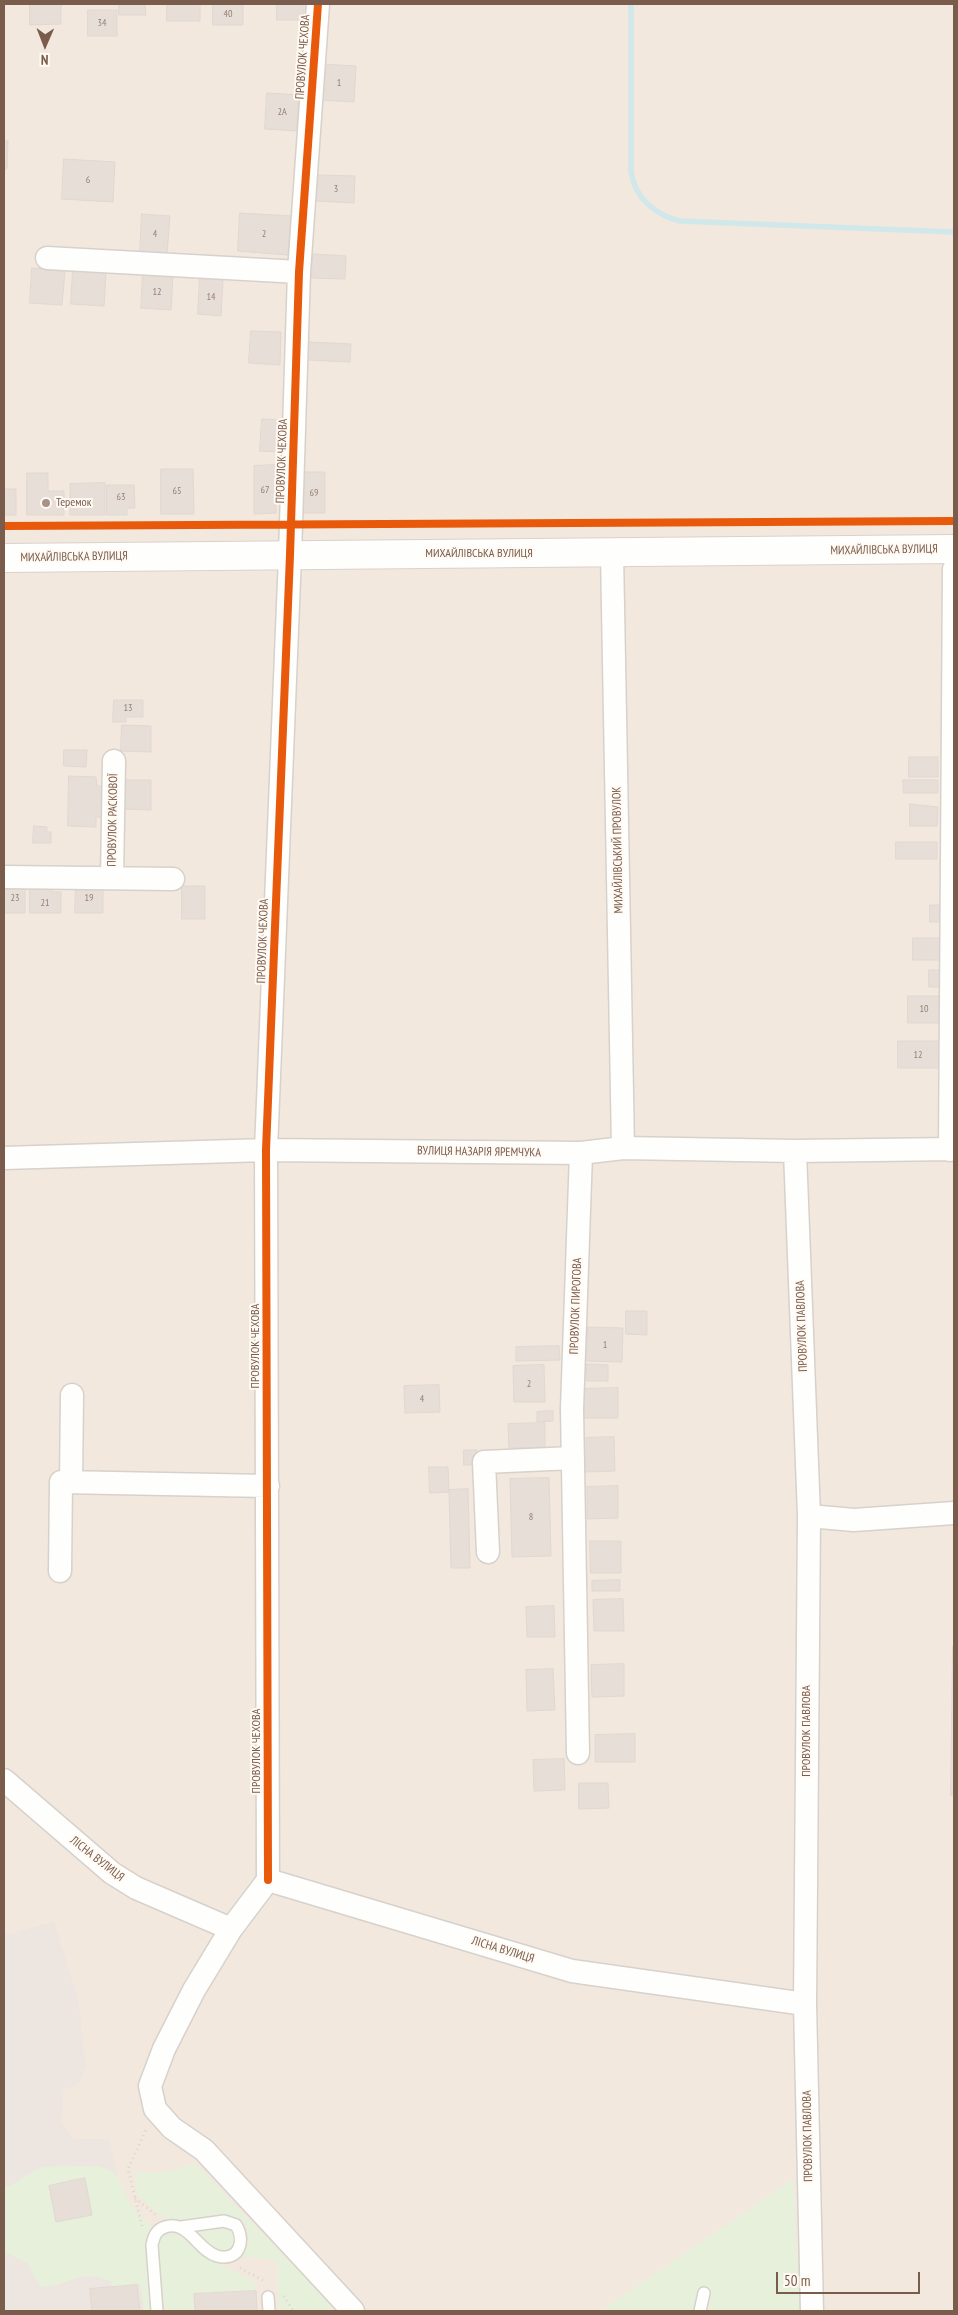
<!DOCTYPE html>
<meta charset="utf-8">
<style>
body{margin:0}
#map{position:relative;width:958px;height:2315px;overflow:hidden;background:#f9f5f0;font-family:"PT Sans Narrow",sans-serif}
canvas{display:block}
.frame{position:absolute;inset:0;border:5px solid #7a5c4d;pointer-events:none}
.north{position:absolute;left:20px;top:20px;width:50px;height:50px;-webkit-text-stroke:4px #fffaf3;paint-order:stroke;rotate:181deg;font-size:14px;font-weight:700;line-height:20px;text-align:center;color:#7a5c4d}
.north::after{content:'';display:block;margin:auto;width:18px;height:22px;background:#7a5c4d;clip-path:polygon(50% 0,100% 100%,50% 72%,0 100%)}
.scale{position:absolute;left:776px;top:2272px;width:144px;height:22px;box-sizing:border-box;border:2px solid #7a5c4d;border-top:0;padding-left:6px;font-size:15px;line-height:18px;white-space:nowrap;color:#7a5c4d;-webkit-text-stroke:4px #fffaf3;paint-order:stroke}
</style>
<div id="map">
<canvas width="958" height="2315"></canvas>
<div class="frame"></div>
<div class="north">N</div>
<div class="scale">50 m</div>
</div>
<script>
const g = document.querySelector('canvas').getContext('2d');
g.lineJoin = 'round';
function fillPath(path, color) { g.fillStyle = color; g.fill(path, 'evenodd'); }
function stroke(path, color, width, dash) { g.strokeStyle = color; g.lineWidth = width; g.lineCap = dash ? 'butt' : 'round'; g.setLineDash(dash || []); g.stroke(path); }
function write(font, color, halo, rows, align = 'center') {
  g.font = font + ' "PT Sans Narrow",sans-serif'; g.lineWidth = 4; g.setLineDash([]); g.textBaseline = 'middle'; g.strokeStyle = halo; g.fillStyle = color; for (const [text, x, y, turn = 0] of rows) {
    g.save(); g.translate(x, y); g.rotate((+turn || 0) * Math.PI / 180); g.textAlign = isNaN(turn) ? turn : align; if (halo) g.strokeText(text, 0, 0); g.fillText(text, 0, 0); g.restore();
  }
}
fillPath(new Path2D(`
 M 4,4 L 954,4 L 954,2311 L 4,2311 Z`), '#f2e8de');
fillPath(new Path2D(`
 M 54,1922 L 78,1999 L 86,2066 L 78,2084 L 63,2090 L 62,2124 L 73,2139 L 109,2139 L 141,2286 L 144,2311 L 4,2311 L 4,1935 Z`), '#ede5e0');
fillPath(new Path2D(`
 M 195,2163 L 337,2311 L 279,2311 L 277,2261 L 260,2258 L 239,2257 C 245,2252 248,2248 248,2241 C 252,2194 190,2230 171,2221 C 159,2216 147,2203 137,2195 L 134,2173 L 166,2172 Z
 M 63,2165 C 78,2168 95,2163 109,2170 C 121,2176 123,2191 130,2202 C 138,2216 148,2225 163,2232 L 169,2230 L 181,2233 L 203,2255 L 255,2282 L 256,2291 L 194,2294 L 195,2311 L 144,2311 L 140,2282 L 137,2285 L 113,2287 L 110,2281 C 76,2269 73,2285 42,2287 L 35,2279 L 28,2263 L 4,2252 L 4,2187 L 10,2186 L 39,2168 Z
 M 793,2179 L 800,2311 L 601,2311 Z
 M 211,2227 L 233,2229 L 236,2242 C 223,2264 205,2242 194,2231 Z`), '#e7f0db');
stroke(new Path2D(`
 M 631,4 L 631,171 C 634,197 655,215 680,221 L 954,232`), '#d0e8ea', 5.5);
const building = new Path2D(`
 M 30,4 L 61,4 L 61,24 L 30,25 Z
 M 119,4 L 145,4 L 146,15 L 119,15 Z
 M 167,4 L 200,4 L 200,21 L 167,21 Z
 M 213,4 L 243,4 L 243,25 L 213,25 Z
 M 277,4 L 304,4 L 304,20 L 277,20 Z
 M 88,10 L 117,10 L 117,36 L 88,36 Z
 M 323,64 L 356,66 L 354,102 L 321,100 Z
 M 267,93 L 299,95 L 296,131 L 265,129 Z
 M 4,141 L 8,141 L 7,169 L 4,169 Z
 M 64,159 L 115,162 L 113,202 L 62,199 Z
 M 317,175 L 355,176 L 354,203 L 316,201 Z
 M 240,213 L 291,216 L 288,255 L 238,251 Z
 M 142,214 L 170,216 L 167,254 L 140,252 Z
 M 313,254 L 346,256 L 345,279 L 312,278 Z
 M 32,268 L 65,270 L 62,305 L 30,303 Z
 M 73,270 L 106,273 L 104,306 L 71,304 Z
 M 143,275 L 173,277 L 171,310 L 141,308 Z
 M 200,278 L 223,280 L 221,316 L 198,314 Z
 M 251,331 L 281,332 L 280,365 L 249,363 Z
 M 309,342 L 351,344 L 350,362 L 308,360 Z
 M 262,419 L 280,420 L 279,452 L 260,451 Z
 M 276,465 L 276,513 L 254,514 L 254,466 Z
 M 161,469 L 193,469 L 194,514 L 161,514 Z
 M 303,472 L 325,472 L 325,513 L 303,513 Z
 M 27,473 L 48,473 L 48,491 L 64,491 L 64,515 L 27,515 Z
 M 105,483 L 105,515 L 70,515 L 70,484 Z
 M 107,485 L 134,485 L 135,508 L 127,508 L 127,515 L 107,515 Z
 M 4,489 L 16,489 L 16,515 L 4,515 Z
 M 114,700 L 143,700 L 143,717 L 126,717 L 126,722 L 113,722 Z
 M 122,725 L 151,726 L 151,752 L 121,751 Z
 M 64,750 L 87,750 L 86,767 L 64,766 Z
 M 909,757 L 938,757 L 938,777 L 909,777 Z
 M 69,776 L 96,777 L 97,786 L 105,787 L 104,817 L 96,817 L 96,827 L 68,826 Z
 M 123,780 L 151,780 L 151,810 L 123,809 Z
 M 903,780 L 938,780 L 938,793 L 904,793 Z
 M 910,804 L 938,807 L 937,826 L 910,826 Z
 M 34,826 L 47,827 L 47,832 L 51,832 L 51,843 L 33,843 Z
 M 896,842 L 937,842 L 937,859 L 896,859 Z
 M 4,883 L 25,883 L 25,913 L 4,913 Z
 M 30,883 L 53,884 L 52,892 L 61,892 L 61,913 L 30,913 Z
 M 76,884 L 103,884 L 103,913 L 75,913 Z
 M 182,886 L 205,886 L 205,919 L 182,919 Z
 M 930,905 L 940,905 L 940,922 L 930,922 Z
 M 913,938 L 940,938 L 940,960 L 913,960 Z
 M 929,970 L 940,970 L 939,987 L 929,987 Z
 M 908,996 L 939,996 L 939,1023 L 908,1023 Z
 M 898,1041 L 939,1041 L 939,1068 L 898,1068 Z
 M 626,1311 L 647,1311 L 647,1335 L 626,1334 Z
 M 588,1327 L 623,1328 L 622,1362 L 587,1361 Z
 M 559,1346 L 560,1360 L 516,1361 L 516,1347 Z
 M 587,1364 L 608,1365 L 608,1381 L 587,1381 Z
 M 544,1365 L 545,1402 L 514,1402 L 513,1366 Z
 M 439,1385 L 440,1412 L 405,1413 L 404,1386 Z
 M 618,1388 L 618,1418 L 583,1418 L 583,1389 Z
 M 553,1411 L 553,1421 L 537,1422 L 537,1412 Z
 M 545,1423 L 545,1447 L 509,1448 L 508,1424 Z
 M 614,1437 L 615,1471 L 586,1472 L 586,1438 Z
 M 464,1450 L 477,1450 L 477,1465 L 464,1465 Z
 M 429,1467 L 448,1467 L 449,1492 L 430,1493 Z
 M 549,1478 L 551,1556 L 512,1557 L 510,1479 Z
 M 618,1486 L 618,1518 L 587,1519 L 587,1487 Z
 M 468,1489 L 470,1568 L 451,1568 L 449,1490 Z
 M 590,1541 L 621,1541 L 621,1573 L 591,1573 Z
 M 620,1580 L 620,1591 L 592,1591 L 592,1581 Z
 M 623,1599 L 624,1631 L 594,1631 L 593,1600 Z
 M 554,1606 L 555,1637 L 527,1637 L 526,1607 Z
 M 953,1646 L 954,1646 L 954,1795 L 951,1795 Z
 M 624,1664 L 624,1696 L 592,1697 L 591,1665 Z
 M 553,1669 L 555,1710 L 527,1711 L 526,1670 Z
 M 635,1734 L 635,1762 L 595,1762 L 595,1735 Z
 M 564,1759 L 565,1790 L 534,1791 L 533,1760 Z
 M 579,1783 L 608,1783 L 609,1808 L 579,1809 Z
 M 85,2178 L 92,2215 L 56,2222 L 49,2186 Z
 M 137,2285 L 140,2311 L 92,2311 L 90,2289 Z
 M 256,2291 L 257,2311 L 195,2311 L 194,2294 Z`);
fillPath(building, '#e6ded7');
stroke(building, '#e2d8d2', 1);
const lane = new Path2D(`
 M 268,2297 L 269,2311
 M 157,2311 L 152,2245 C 154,2236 156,2230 165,2227 C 188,2219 198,2251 217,2256 C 239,2262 246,2241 236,2225 L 224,2221 L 181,2227
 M 700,2311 L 704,2293`);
const street = new Path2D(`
 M 47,258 L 299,272
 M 612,553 L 623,1148
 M 4,877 L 173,879
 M 112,878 L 114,761
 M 950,1150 L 954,569
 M 795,1151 L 809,1516 L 805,2004 L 812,2311
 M 4,1158 L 266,1150 L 581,1153 L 623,1148 L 795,1151 L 954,1149
 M 71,1482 L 72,1395
 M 809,1516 L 854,1520 L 954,1513
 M 488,1552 L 484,1462 L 573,1458
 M 60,1571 L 61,1482 L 268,1486
 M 578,1753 L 572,1409 L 581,1153
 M 4,1780 L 112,1873 L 136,1888 L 231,1929 L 194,1990 L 164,2049 L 150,2086 L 155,2109 L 172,2128 L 204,2150 L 353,2311
 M 268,1880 L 266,1150 L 290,555 L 299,272 L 318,4
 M 231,1929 L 268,1880 L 572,1971 L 805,2004`);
const secondary = new Path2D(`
 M 4,558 L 954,549`);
stroke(lane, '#d7d1cb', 14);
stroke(street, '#d7d1cb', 25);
stroke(secondary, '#d9d2cb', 30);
stroke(new Path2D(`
 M 135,2198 L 157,2216
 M 142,2226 L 128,2169 L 147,2128
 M 240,2268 L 266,2282
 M 284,2296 L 293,2311`), '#dcd5d0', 3, [1, 4]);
stroke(lane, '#fefefd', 11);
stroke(street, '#fefefd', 22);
stroke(secondary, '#fefefd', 28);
stroke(new Path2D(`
 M 4,526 L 954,521
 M 268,1880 L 266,1150 L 290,555 L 299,272 L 318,4`), '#e8590c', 8);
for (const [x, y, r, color] of [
 [46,503,5,"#a69286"]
]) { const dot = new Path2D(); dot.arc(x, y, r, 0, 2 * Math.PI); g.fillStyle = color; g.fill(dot); stroke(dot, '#fffaf3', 2); }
write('10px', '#977e72', null, [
 ["40",228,14],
 ["34",102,23],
 ["1",339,83],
 ["2А",282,112],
 ["6",88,180],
 ["3",336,189],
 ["4",155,234],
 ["2",264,234],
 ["12",157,292],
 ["14",211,297],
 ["67",265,490],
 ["65",177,491],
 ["69",314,493],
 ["63",121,497],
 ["13",128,708],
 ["23",15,898],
 ["19",89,898],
 ["21",45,903],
 ["10",924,1009],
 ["12",918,1055],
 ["1",605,1345],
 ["2",529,1384],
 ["4",422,1399],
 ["8",531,1517]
]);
write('12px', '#7a5c4d', '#fffaf3', [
 ["ПРОВУЛОК ЧЕХОВА",303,57,-86],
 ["ПРОВУЛОК ЧЕХОВА",282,461,-88],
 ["МИХАЙЛІВСЬКА ВУЛИЦЯ",884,550,-1],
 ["МИХАЙЛІВСЬКА ВУЛИЦЯ",479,554],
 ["МИХАЙЛІВСЬКА ВУЛИЦЯ",74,557,-1],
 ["ПРОВУЛОК РАСКОВОЇ",113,820,-89],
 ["МИХАЙЛІВСЬКИЙ ПРОВУЛОК",618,850,-91],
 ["ПРОВУЛОК ЧЕХОВА",263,941,-88],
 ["ВУЛИЦЯ НАЗАРІЯ ЯРЕМЧУКА",479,1152,1],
 ["ПРОВУЛОК ПИРОГОВА",576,1306,-88],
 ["ПРОВУЛОК ПАВЛОВА",802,1326,-92],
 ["ПРОВУЛОК ЧЕХОВА",256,1346,-90],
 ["ПРОВУЛОК ПАВЛОВА",807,1731,-90],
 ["ПРОВУЛОК ЧЕХОВА",257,1751,-90],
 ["ЛІСНА ВУЛИЦЯ",97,1859,38],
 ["ЛІСНА ВУЛИЦЯ",503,1950,17],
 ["ПРОВУЛОК ПАВЛОВА",808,2136,-91]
]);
write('12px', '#7a5c4d', '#fffaf3', [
 ["Теремок",56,503]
], 'left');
</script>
